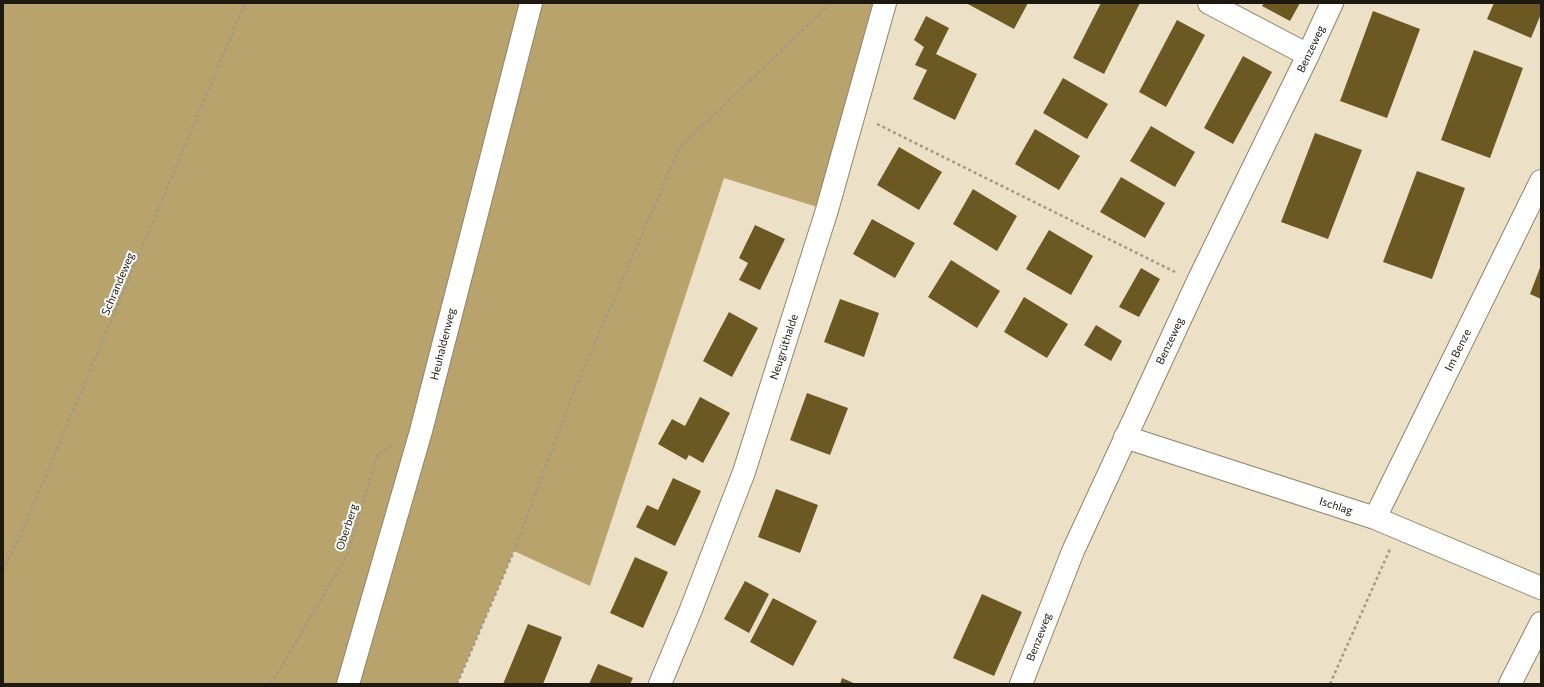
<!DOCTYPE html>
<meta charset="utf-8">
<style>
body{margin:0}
#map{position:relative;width:1544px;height:687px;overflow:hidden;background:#ece1c6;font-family:Commissioner,sans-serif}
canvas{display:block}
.frame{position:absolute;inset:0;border:4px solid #1d1910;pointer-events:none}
</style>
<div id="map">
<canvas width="1544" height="687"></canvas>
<div class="frame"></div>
</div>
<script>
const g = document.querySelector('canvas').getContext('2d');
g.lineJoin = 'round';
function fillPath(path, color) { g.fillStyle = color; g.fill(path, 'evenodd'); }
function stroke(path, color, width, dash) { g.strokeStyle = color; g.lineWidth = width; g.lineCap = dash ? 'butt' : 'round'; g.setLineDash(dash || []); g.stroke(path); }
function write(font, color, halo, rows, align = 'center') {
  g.font = font + ' Commissioner,sans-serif'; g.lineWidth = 4; g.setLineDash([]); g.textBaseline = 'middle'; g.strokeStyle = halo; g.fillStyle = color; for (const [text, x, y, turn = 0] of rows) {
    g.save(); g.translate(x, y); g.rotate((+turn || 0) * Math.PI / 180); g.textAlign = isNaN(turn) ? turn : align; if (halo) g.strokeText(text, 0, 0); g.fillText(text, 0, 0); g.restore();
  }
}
fillPath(new Path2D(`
 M 3,3 L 885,3 L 827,210 L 724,178 L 590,586 L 514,551 L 457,684 L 3,684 Z`), '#b8a36d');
fillPath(new Path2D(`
 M 966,3 L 1028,3 L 1014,29 Z
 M 1101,3 L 1140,3 L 1104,74 L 1073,58 Z
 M 1264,3 L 1300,3 L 1290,21 L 1262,6 Z
 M 1494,3 L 1541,3 L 1541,14 L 1531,38 L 1487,19 Z
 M 1373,11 L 1420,29 L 1387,118 L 1340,101 Z
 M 926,16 L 949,28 L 936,54 L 977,74 L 955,120 L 913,99 L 927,70 L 915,65 L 924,47 L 914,40 Z
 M 1177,20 L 1205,35 L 1166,107 L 1139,92 Z
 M 1474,50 L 1523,68 L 1490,158 L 1441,140 Z
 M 1243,56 L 1272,72 L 1233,144 L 1204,128 Z
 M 1063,78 L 1108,104 L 1087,139 L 1043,113 Z
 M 1151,126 L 1195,152 L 1175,187 L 1130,161 Z
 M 1035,129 L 1080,156 L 1059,190 L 1015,164 Z
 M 1315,133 L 1362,150 L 1328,239 L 1281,222 Z
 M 899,147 L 942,172 L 919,210 L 877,185 Z
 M 1417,171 L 1465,188 L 1432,279 L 1383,262 Z
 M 1121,177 L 1165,203 L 1145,238 L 1100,212 Z
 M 973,189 L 1017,216 L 997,251 L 953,224 Z
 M 872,219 L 915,243 L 895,278 L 853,254 Z
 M 755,225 L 785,239 L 760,290 L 739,280 L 748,263 L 739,258 Z
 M 1049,230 L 1093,256 L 1071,295 L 1026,269 Z
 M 951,260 L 1000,291 L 977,328 L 928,297 Z
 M 1541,265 L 1541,299 L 1530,294 Z
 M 1141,268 L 1160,279 L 1139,317 L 1119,307 Z
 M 1024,297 L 1068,324 L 1047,358 L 1004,332 Z
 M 840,299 L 879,313 L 864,357 L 824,342 Z
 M 729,312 L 758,328 L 732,377 L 703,361 Z
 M 1096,325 L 1122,341 L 1111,361 L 1084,345 Z
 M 807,393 L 848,408 L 830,455 L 790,440 Z
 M 700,397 L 730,413 L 703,463 L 689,455 L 686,460 L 658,444 L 672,419 L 685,426 Z
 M 673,478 L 701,491 L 675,546 L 636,527 L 647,505 L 658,510 Z
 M 776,489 L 818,505 L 800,553 L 758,537 Z
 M 635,557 L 668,572 L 643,628 L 610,613 Z
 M 745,581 L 769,594 L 749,633 L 724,619 Z
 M 982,594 L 1022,612 L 994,676 L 953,658 Z
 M 773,598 L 817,621 L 793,666 L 750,642 Z
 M 528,624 L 562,637 L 543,684 L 503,684 Z
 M 598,664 L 633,678 L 630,684 L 589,684 Z
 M 842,678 L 856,684 L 840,684 Z`), '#6c5823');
const minor = new Path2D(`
 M 1209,3 L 1308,55
 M 1125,437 L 1375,518 L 1541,588
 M 1375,518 L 1541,181
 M 348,684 L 421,431 L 531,3
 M 660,684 L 690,612 L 744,472 L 827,210 L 885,3
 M 1021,684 L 1073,551 L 1197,283 L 1308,55 L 1332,3`);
const major = new Path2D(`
 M 1510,684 L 1541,623`);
stroke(minor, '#8d846b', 24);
stroke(major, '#8d846b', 24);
stroke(new Path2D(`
 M 877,124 L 1175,272
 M 3,570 L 25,525 L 245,3
 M 271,684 L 347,555 L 378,453 L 392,446
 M 457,684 L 514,551 L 572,396 L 680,147 L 831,3
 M 1330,684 L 1390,549`), '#a29985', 2.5, [3, 3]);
stroke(minor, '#fff', 22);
stroke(major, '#fff', 22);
write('11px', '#1d1910', '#fff', [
 ["Benzeweg",1311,49,-65],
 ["Schrandeweg",118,284,-67],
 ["Benzeweg",1170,341,-65],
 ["Heuhaldenweg",443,344,-76],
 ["Neugrüthalde",784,347,-72],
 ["Im Benze",1458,350,-64],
 ["Ischlag",1336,506,18],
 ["Oberberg",347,527,-72],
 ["Benzeweg",1039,637,-69]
]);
</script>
